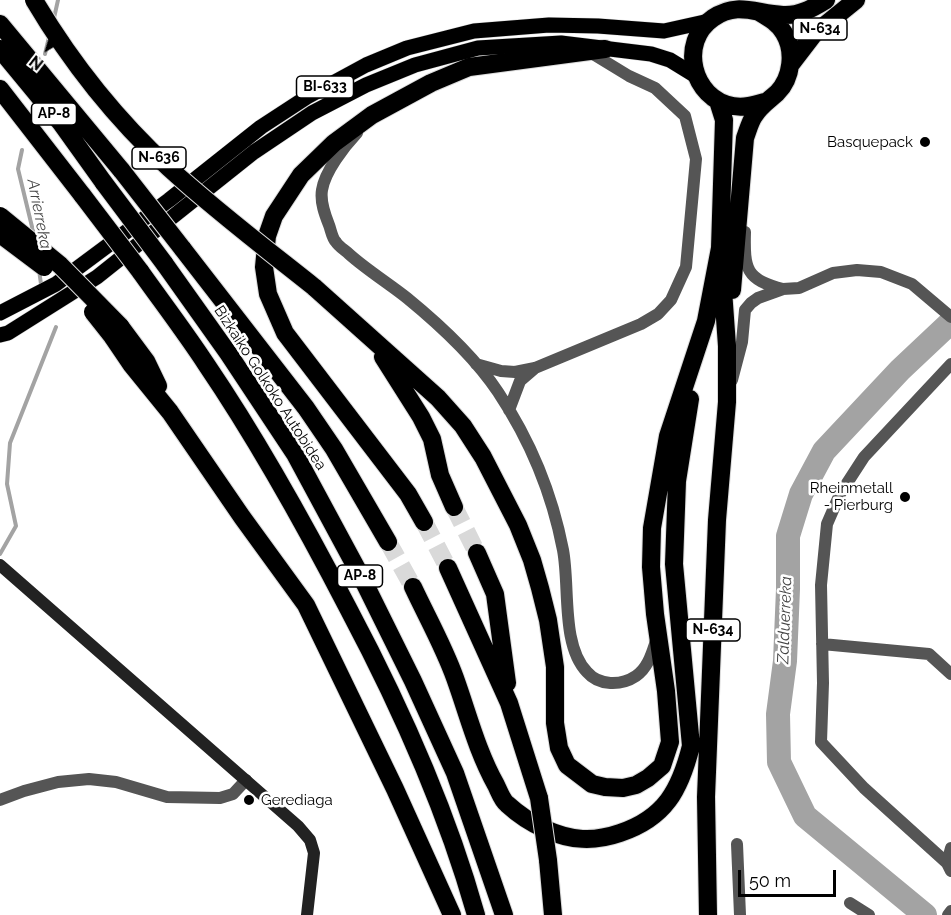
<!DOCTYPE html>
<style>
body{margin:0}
#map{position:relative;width:951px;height:915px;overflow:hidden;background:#fff;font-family:Raleway,sans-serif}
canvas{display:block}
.north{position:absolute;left:18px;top:18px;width:60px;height:60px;-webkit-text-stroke:4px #fff;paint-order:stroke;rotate:218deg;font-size:16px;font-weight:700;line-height:24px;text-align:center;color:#000}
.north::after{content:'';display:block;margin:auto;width:21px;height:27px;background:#000;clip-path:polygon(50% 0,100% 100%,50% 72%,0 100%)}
.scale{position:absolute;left:738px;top:870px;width:98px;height:27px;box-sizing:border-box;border:3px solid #000;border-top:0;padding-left:8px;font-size:18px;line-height:21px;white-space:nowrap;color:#000;-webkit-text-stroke:4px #fff;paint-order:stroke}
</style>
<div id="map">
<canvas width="951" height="915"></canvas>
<div class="north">N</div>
<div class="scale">50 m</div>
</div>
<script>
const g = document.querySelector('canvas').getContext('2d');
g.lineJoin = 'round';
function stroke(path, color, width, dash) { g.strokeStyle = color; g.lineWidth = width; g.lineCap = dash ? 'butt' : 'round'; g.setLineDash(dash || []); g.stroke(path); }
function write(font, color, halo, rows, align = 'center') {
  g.font = font + ' Raleway,sans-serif'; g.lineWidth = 5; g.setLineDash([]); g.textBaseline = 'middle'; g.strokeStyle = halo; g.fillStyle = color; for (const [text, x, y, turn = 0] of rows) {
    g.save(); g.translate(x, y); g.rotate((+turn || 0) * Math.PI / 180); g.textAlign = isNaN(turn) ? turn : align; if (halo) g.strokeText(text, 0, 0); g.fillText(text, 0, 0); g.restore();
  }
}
stroke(new Path2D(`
 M 54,18 L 58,0
 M 45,54 L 49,37
 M 22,150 L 18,169 L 34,235
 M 39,270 L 41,284
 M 0,554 L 16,526 L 7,484 L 10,443 L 56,327`), '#a3a3a3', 4);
stroke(new Path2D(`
 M 925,915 L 805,816 L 779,762 L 778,714 L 785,661 L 788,589 L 788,536 L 801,494 L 824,451 L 900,370 L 951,322`), '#a3a3a3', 24);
stroke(new Path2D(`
 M 454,507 L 477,553
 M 424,522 L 448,568
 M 388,542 L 413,587`), '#d9d9d9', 18, [18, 9]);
const primary = new Path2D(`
 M 0,313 L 56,284 L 169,200 L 261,127 L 307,97 L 366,65 L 407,48 L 474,31 L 549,25 L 598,26 L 664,31 L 709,21
 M 0,335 L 8,333 L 97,277 L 254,152 L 312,113 L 366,85 L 415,65 L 478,48 L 561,43 L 651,54 L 670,60 L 696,76`);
const highway = new Path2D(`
 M 0,24 L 122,171
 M 0,49 L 61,123 L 104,183
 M 791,64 L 814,34 L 856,0
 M 0,89 L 83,196
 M 764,102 C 754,105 744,108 733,106 C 692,99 678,42 713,18 C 738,1 756,14 783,15 C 799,16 813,8 826,0
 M 182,248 L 306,408 L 334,449 L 388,542
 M 164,263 L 228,353 L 295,454 L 364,582 L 413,681 L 455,773 L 504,915
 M 140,271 C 162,302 185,332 206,364 C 259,442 306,527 349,610 C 401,708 446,808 476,915
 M 314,287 L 438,398 L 463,426 L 483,457 L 518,525 L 532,560 L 540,588 L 548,620 L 555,667 L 555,723 L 559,748 L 567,765 L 592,784 L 605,787 L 623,788 L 636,785 L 648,778 L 662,766 L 670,742 L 666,691 L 655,614 L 651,567 L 652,528 L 668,436 L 706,321 L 720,248
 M 732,290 L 745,138 C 748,130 750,122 754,116 C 760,106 768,101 777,93 C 792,78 795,51 784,33 C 778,23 769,18 759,12
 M 120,326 L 146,361 L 158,386
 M 112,336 L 131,364 L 170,412 L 242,517 L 306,605 L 395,789 L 452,915
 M 383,357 L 421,417 L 432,439 L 440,475 L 454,507
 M 424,522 L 408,494 L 285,333 L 268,294 L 264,267 L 267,236 L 274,216 L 301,175 L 334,143 L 372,115 L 431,83 L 469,67 L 605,49
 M 477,553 L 495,594 L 507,683
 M 448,568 L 509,703 L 539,798
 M 413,587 C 427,617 444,647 455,678 C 468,714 477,751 496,785 C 499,791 502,800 507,804 C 519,815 531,823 545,829 C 571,841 594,842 620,833 C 665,818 680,790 691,746 L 674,564 L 677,481 L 690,399
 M 548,860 L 553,915
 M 708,915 L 706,797 L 717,520 L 727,402 L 727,346 L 720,248 L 724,120 L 718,101`);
stroke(primary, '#dbdbdb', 16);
stroke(highway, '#dbdbdb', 20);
stroke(new Path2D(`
 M 357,133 C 344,147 325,171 322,190 C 320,202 325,215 329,225 C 331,230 332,238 336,242 C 339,247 345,250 349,254 C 367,270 388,283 407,298 C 440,325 474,356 498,392 C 530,440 552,493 563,550 C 570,587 561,645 587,672 C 599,686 621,686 636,676 C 648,668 652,653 656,641
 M 745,232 C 744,269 746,280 783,289
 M 476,364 L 501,371 L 515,372 L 535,368 L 641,324 L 658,314 L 671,300 L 686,267 L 696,159 L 685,116 L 655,88 L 629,76 L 588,51
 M 732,380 L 742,342 L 745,310 L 751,303 L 758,298 L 783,289 L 799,288 L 833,273 L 857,270 L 881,272 L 912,284 L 951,317
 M 509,410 L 520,381 L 534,369
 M 822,644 L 929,654 L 951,674
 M 0,800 L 24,791 L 58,782 L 89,779 L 116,782 L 167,797 L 220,798 L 233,794 L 246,780
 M 737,844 L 740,915
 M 951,848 L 947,863 L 951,871
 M 947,863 L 864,788 L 821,742 L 823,683 L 821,585 L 827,524 L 840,494 L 864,457 L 951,364
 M 850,903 L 869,915
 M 948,915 L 951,911`), '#555', 12);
stroke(new Path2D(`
 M 0,565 L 298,826 L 310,840 L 314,853 L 307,915`), '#222', 12);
stroke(primary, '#000', 15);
stroke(highway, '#000', 18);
const highwayBridge = new Path2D(`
 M 34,0 C 70,61 116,119 169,168 C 215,210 265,248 314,287
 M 122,171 L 182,248
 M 104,183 L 164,263
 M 83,196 L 140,271
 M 0,216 L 60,265 L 120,326
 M 0,234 L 44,267
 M 93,312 L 112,336
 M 539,798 L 548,860`);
stroke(highwayBridge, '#dbdbdb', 20, []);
stroke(highwayBridge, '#000', 18);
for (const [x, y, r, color] of [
 [925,142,6,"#000"],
 [905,497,6,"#000"],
 [249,800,6,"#000"]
]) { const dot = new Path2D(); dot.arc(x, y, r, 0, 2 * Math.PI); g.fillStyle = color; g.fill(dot); stroke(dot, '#fff', 2); }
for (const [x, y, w] of [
 [820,29,54],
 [325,87,57],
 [54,114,45],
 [159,158,54],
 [360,576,45],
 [713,630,54]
]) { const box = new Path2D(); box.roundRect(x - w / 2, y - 11, w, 22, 4.5); g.fillStyle = '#fff'; g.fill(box); stroke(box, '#000', 1.5); }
write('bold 14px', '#000', null, [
 ["N-634",820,29],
 ["BI-633",325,87],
 ["AP-8",54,114],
 ["N-636",159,158],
 ["AP-8",360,576],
 ["N-634",713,630]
]);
write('15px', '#000', '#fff', [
 ["Basquepack",913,142],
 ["Rheinmetall",893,488],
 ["- Pierburg",893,505],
 ["Gerediaga",261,800,"left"]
], 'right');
write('15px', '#000', '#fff', [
 ["Bizkaiko Golkoko Autobidea",270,388,57]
]);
write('italic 16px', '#444', '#fff', [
 ["Arrierreka",39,214,79],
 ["Zalduerreka",785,620,-88]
]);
</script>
